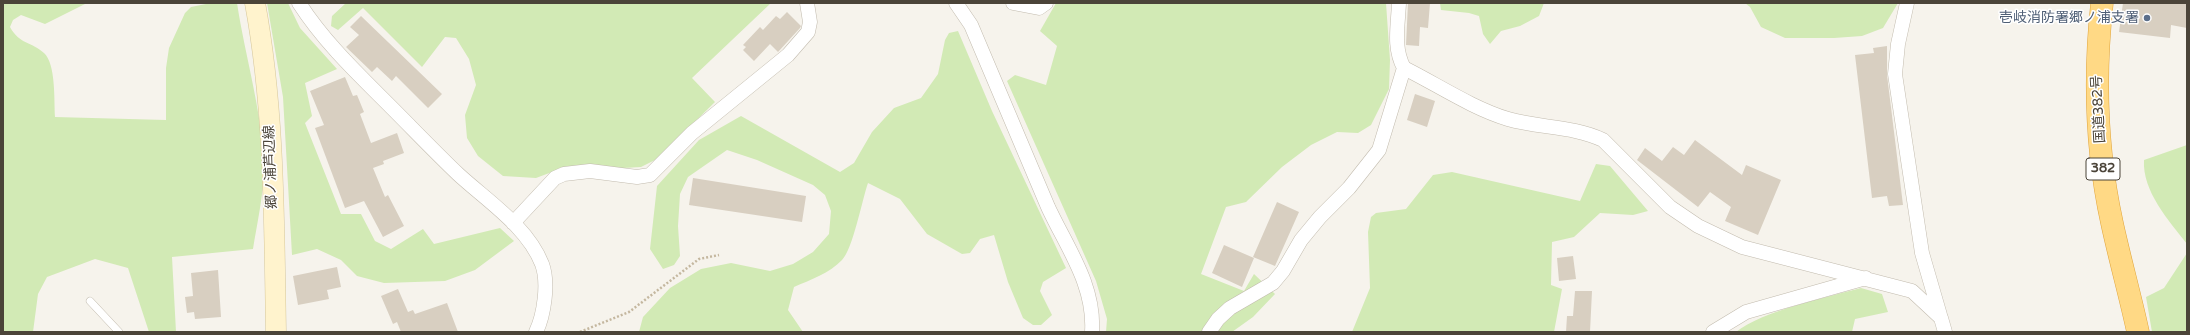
<!DOCTYPE html>
<meta charset="utf-8">
<style>
body{margin:0}
#map{position:relative;width:2190px;height:335px;overflow:hidden;background:#f6f3ec;font-family:"Varela Round",sans-serif}
canvas{display:block}
.frame{position:absolute;inset:0;border:4px solid #4b4439;pointer-events:none}
</style>
<div id="map">
<canvas width="2190" height="335"></canvas>
<div class="frame"></div>
</div>
<script>
const g = document.querySelector('canvas').getContext('2d');
g.lineJoin = 'round';
function fillPath(path, color) { g.fillStyle = color; g.fill(path, 'evenodd'); }
function stroke(path, color, width, dash) { g.strokeStyle = color; g.lineWidth = width; g.lineCap = dash ? 'butt' : 'round'; g.setLineDash(dash || []); g.stroke(path); }
function write(font, color, halo, rows, align = 'center') {
  g.font = font + ' "Varela Round","Noto Sans JP",sans-serif'; g.lineWidth = 3; g.setLineDash([]); g.textBaseline = 'middle'; g.strokeStyle = halo; g.fillStyle = color; for (const [text, x, y, turn = 0] of rows) {
    g.save(); g.translate(x, y); g.rotate((+turn || 0) * Math.PI / 180); g.textAlign = isNaN(turn) ? turn : align; if (halo) g.strokeText(text, 0, 0); g.fillText(text, 0, 0); g.restore();
  }
}
fillPath(new Path2D(`
 M 3,3 L 87,3 L 45,24 L 21,15 L 13,20 L 10,27 C 20,45 31,41 44,53 C 56,64 54,100 55,117 L 166,120 L 166,68 L 169,48 L 185,13 L 191,7 L 211,3 L 237,3 C 245,56 263,115 264,168 C 264,192 257,224 253,249 L 172,257 L 176,332 L 149,332 L 128,268 L 95,259 L 47,277 L 38,294 L 33,332 L 3,332 Z
 M 267,3 L 288,3 L 300,28 L 337,69 L 305,83 L 312,116 L 305,123 L 341,214 L 361,214 L 375,241 L 391,249 L 423,229 L 434,244 L 500,228 L 514,241 L 475,270 L 445,281 L 384,283 L 357,276 L 341,260 L 317,249 L 292,255 L 283,97 Z
 M 346,3 L 771,3 L 692,78 L 715,102 L 657,159 L 641,167 L 552,172 L 536,178 L 503,176 L 478,156 L 467,138 L 465,115 L 476,85 L 469,59 L 456,38 L 445,37 L 422,67 L 363,8 L 338,30 L 331,26 L 332,16 Z
 M 1056,3 L 1386,3 L 1390,60 L 1389,89 L 1371,125 L 1358,133 L 1337,132 L 1311,145 L 1282,167 L 1246,202 L 1226,207 L 1201,274 L 1244,291 L 1254,274 L 1275,294 L 1253,317 L 1232,332 L 1106,332 L 1107,319 L 1096,281 L 1007,81 L 1015,75 L 1046,85 L 1057,46 L 1040,31 Z
 M 1440,3 L 1544,3 L 1539,16 L 1520,26 L 1501,31 L 1490,44 L 1483,34 L 1479,16 L 1469,13 L 1441,10 Z
 M 1745,3 L 1898,3 L 1883,28 L 1862,36 L 1834,38 L 1785,38 L 1761,27 L 1750,7 Z
 M 958,31 L 992,111 L 1066,268 L 1043,282 L 1040,291 L 1052,315 L 1041,325 L 1033,325 L 1023,318 L 1008,282 L 994,235 L 980,239 L 970,253 L 962,254 L 927,234 L 900,199 L 868,183 C 862,200 853,249 842,260 C 830,273 810,280 794,287 L 788,310 L 803,332 L 639,332 L 643,317 L 670,288 L 701,269 L 731,263 L 770,271 L 793,264 L 813,252 L 829,234 L 831,211 L 825,195 L 813,185 L 757,160 L 727,150 L 688,177 L 680,194 L 678,226 L 680,256 L 674,265 L 663,269 L 650,249 L 657,186 L 699,140 L 741,116 L 840,172 L 854,163 L 872,132 L 894,108 L 921,98 L 938,74 L 945,40 L 949,33 Z
 M 2187,145 L 2187,244 C 2169,221 2142,191 2144,160 Z
 M 1596,164 L 1610,166 L 1648,211 L 1633,215 L 1600,213 L 1574,237 L 1552,242 L 1551,285 L 1562,289 L 1554,332 L 1352,332 L 1370,288 L 1368,232 L 1371,217 L 1376,213 L 1406,209 L 1433,175 L 1452,172 L 1580,201 Z
 M 2187,253 L 2187,332 L 2152,332 L 2146,297 L 2164,288 Z
 M 1861,288 L 1882,294 L 1888,312 L 1855,319 L 1852,332 L 1736,332 C 1762,311 1828,297 1861,288 Z`), '#d2eab5');
fillPath(new Path2D(`
 M 1408,3 L 1430,3 L 1428,28 L 1420,27 L 1419,46 L 1406,45 Z
 M 2123,3 L 2187,3 L 2187,28 L 2171,25 L 2170,38 L 2119,32 Z
 M 787,12 L 801,26 L 800,28 L 778,52 L 770,44 L 754,61 L 743,50 L 746,47 L 743,45 L 760,27 L 763,30 L 776,16 L 780,19 Z
 M 361,16 L 442,94 L 428,108 L 396,76 L 392,81 L 377,67 L 372,72 L 346,47 L 359,35 L 350,27 Z
 M 1887,46 L 1887,75 L 1903,205 L 1889,206 L 1887,196 L 1872,198 L 1855,55 L 1874,53 L 1873,48 Z
 M 345,77 L 353,96 L 357,95 L 364,112 L 360,114 L 371,143 L 397,133 L 404,153 L 383,161 L 384,164 L 373,168 L 385,197 L 388,195 L 404,226 L 383,237 L 364,201 L 345,208 L 315,128 L 324,125 L 310,91 Z
 M 1415,94 L 1435,101 L 1427,127 L 1407,120 Z
 M 1695,140 L 1742,175 L 1746,165 L 1781,180 L 1758,235 L 1725,221 L 1731,207 L 1710,192 L 1698,207 L 1637,160 L 1645,148 L 1662,161 L 1673,147 L 1684,155 Z
 M 693,178 L 806,196 L 802,222 L 689,205 Z
 M 1277,202 L 1299,212 L 1275,266 L 1253,257 Z
 M 1224,245 L 1254,258 L 1242,287 L 1212,273 Z
 M 1573,256 L 1576,279 L 1559,281 L 1557,258 Z
 M 337,267 L 341,287 L 327,290 L 329,299 L 298,305 L 293,276 Z
 M 218,270 L 221,317 L 195,319 L 194,312 L 187,313 L 185,297 L 193,296 L 191,273 Z
 M 398,289 L 408,312 L 413,310 L 415,314 L 447,303 L 458,332 L 401,332 L 397,322 L 393,324 L 381,296 Z
 M 1575,291 L 1592,291 L 1590,332 L 1566,332 L 1567,316 L 1573,316 Z`), '#d8cfc1');
const service = new Path2D(`
 M 90,301 L 119,332`);
const minor = new Path2D(`
 M 299,3 C 324,42 358,74 391,107 C 413,129 435,152 458,174 C 486,200 527,226 542,264 C 549,283 544,315 536,332
 M 956,3 L 971,25 C 997,85 1022,147 1048,207 C 1067,248 1095,285 1092,332
 M 1013,3 L 1039,8 L 1046,3
 M 1399,3 C 1398,26 1393,48 1404,68 C 1438,85 1472,108 1508,119 C 1539,128 1574,126 1603,140 L 1670,207 L 1698,226 L 1742,247 L 1912,291 L 1941,318 L 1945,332
 M 1907,3 L 1898,44 L 1895,74 L 1922,253 L 1940,315
 M 513,223 L 555,178 L 564,174 L 590,171 L 637,177 L 650,175 L 692,133 L 788,55 L 808,32 L 810,22 L 807,3
 M 1209,332 L 1218,319 L 1230,308 L 1273,283 L 1283,271 L 1301,240 L 1320,217 L 1349,188 L 1379,150 L 1404,68
 M 1713,332 L 1746,312 L 1866,278`);
const secondary = new Path2D(`
 M 255,3 C 275,111 274,223 276,332`);
const trunk = new Path2D(`
 M 2102,3 C 2094,76 2096,150 2112,223 C 2120,260 2130,295 2138,332`);
stroke(service, '#c2bbae', 8);
stroke(minor, '#c2bbae', 15);
stroke(secondary, '#d6c79b', 21);
stroke(trunk, '#e0a43c', 23);
stroke(new Path2D(`
 M 580,332 L 629,312 L 699,259 L 719,255`), '#c4b79f', 2.5, [2, 2]);
stroke(service, '#fff', 7);
stroke(minor, '#fff', 14);
stroke(secondary, '#fff3cd', 20);
stroke(trunk, '#ffd985', 22);
for (const [x, y, r, color] of [
 [2147,18,4,"#5c6f8a"]
]) { const dot = new Path2D(); dot.arc(x, y, r, 0, 2 * Math.PI); g.fillStyle = color; g.fill(dot); stroke(dot, '#fff', 1.5); }
for (const [x, y, w] of [
 [2103,169,34]
]) { const box = new Path2D(); box.roundRect(x - w / 2, y - 11, w, 22, 3); g.fillStyle = '#fff'; g.fill(box); stroke(box, '#4b4439', 1); }
write('bold 13px', '#4b4439', null, [
 ["382",2103,169]
]);
write('14px', '#4e5e75', '#fff', [
 ["壱岐消防署郷ノ浦支署",2139,18]
], 'right');
write('14px', '#4b4439', '#fff', [
 ["国道382号",2099,109,-93],
 ["郷ノ浦芦辺線",271,167,-92]
]);
</script>
